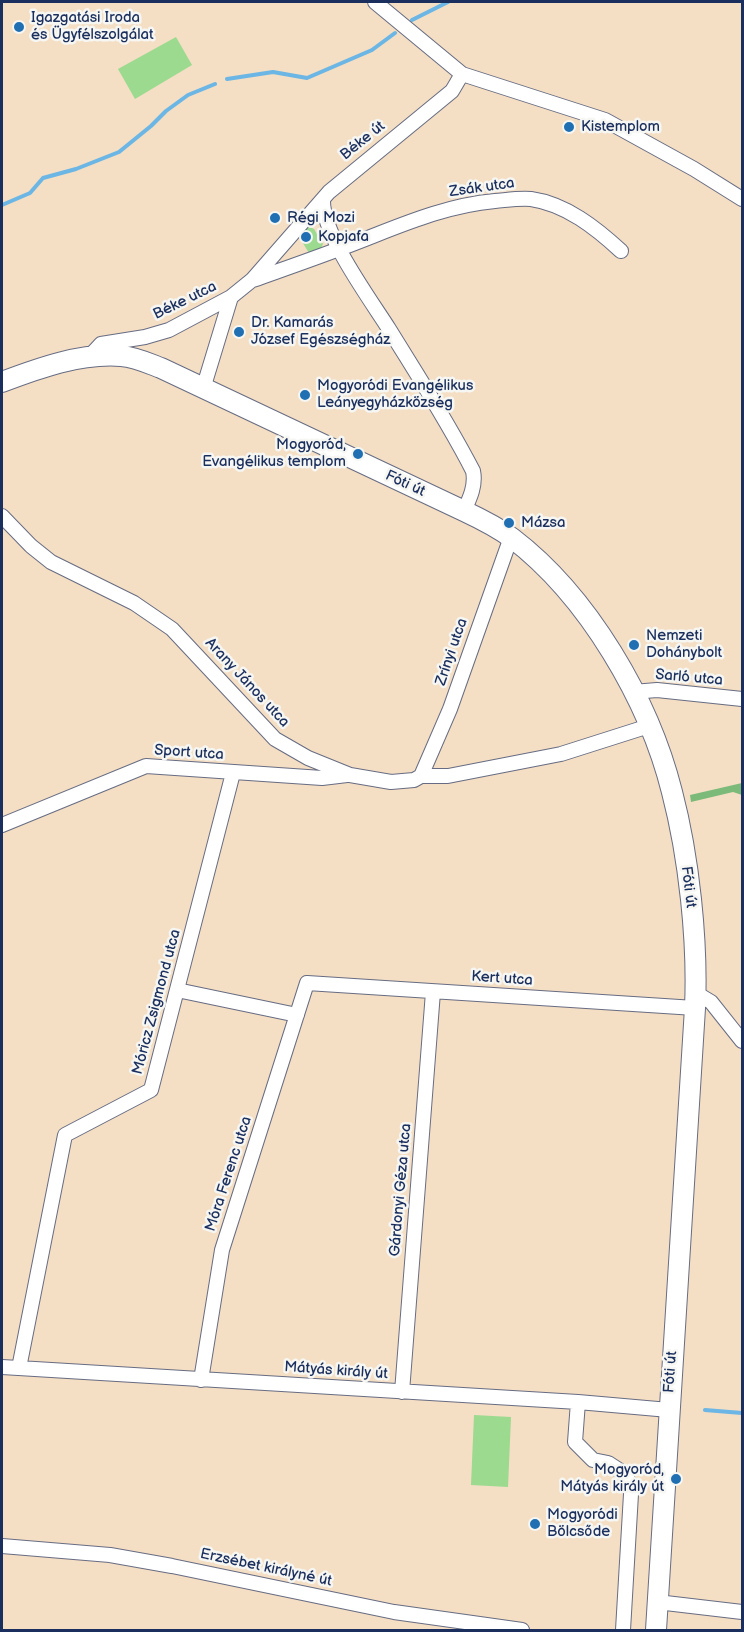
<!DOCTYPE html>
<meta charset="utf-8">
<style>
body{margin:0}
#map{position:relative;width:744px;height:1632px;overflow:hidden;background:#f4dec4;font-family:"Balsamiq Sans",sans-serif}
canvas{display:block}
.frame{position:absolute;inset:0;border:3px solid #1b2f5e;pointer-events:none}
</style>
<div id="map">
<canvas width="744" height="1632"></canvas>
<div class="frame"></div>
</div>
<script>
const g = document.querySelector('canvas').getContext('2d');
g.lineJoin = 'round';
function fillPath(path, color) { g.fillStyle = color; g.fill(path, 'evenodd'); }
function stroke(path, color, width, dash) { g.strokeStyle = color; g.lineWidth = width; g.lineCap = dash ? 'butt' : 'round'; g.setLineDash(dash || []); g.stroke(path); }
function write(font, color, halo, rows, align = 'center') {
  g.font = font + ' "Balsamiq Sans",sans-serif'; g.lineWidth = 5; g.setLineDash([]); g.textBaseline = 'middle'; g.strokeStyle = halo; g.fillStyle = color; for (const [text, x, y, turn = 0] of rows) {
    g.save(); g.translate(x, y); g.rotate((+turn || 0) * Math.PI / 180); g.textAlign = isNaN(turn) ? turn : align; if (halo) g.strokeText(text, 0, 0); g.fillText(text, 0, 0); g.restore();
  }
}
fillPath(new Path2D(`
 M 176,37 L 192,65 L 135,99 L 118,69 Z
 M 308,226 L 314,229 L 323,244 L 321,248 L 309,253 L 298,235 Z
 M 474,1415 L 511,1417 L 508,1487 L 471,1485 Z`), '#9bda8f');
fillPath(new Path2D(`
 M 742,783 L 742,795 L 733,792 L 691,802 L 690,795 Z`), '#7cba7a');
stroke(new Path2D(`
 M 412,20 L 448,2
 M 227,79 L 273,72 L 307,78 L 372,50 L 395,33
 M 2,205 L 30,193 L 43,178 L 76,169 L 119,152 L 151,126 L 166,111 L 188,95 L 215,84
 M 705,1410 L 742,1413`), '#6bb6e4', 4);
const street = new Path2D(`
 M 375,2 L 462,74 L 605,120 L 694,169 L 742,199
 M 323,200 C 322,234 370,299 389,329 C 418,376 448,422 473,471 C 476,485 470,498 464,511
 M 253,280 C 281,270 310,260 339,249 C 391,230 439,206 495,201 C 507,200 519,198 531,199 C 566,204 596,228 621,251
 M 89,357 L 101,344 L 145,337 L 169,330 L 231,297 L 252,280 L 329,192 L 452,91 L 462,74
 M 203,389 L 231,297
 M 2,516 L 31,546 L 51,562 L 134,603 L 172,629 L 275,739 L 308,758 L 350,775 L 391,782 L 414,780 L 421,776 L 448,776 L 561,754 L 649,726
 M 633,692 L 657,690 L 742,699
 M 421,776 L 450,709 L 511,537
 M 2,825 L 146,766 L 322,778 L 347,775
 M 177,990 L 297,1015
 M 696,993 L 711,1002 L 742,1041
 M 2,1367 L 578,1402 L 669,1410
 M 19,1368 L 65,1135 L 151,1090 L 233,773
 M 201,1380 L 222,1250 L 307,983 L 695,1008
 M 402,1392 L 433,992
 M 578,1402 L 575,1442 L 593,1460 L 608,1463 L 625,1474 L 630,1484 L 631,1494 L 623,1630
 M 2,1546 L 110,1555 L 172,1566 L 394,1612 L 522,1630
 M 657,1602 L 742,1612`);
const secondary = new Path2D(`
 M 2,382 C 39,368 80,353 121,356 C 135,357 148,363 161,368 L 464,511 C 481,519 497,527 512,538 C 588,596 649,700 672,792 C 689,857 698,941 695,1008 L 656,1630`);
stroke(street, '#676c82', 16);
stroke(secondary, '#676c82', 22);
stroke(street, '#fff', 14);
stroke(secondary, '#fff', 20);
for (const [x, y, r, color] of [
 [19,27,6,"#1f6fb2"],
 [569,127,6,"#1f6fb2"],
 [275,218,6,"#1f6fb2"],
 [306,237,6,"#1f6fb2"],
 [239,332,6,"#1f6fb2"],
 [305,395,6,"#1f6fb2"],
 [358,454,6,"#1f6fb2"],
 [509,523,6,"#1f6fb2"],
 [634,645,6,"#1f6fb2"],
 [676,1479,6,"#1f6fb2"],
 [535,1524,6,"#1f6fb2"]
]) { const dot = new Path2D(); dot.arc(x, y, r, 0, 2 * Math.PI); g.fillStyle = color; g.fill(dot); stroke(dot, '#f6f6f2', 2); }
write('15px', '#1b2f5e', '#f6f6f2', [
 ["Igazgatási Iroda",31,18],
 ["és Ügyfélszolgálat",31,35],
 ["Kistemplom",581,127],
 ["Régi Mozi",287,218],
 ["Kopjafa",318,237],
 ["Dr. Kamarás",251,323],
 ["József Egészségház",251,340],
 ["Mogyoródi Evangélikus",317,386],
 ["Leányegyházközség",317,403],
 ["Mogyoród,",346,445,"right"],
 ["Evangélikus templom",346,462,"right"],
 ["Mázsa",521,523],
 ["Nemzeti",646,636],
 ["Dohánybolt",646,653],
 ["Mogyoród,",664,1470,"right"],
 ["Mátyás király út",664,1487,"right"],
 ["Mogyoródi",547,1515],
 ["Bölcsőde",547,1532]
], 'left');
write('15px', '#1b2f5e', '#f6f6f2', [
 ["Béke út",363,141,-39],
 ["Zsák utca",482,188,-8],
 ["Béke utca",185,301,-26],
 ["Fóti út",405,484,25],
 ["Zrínyi utca",452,652,-71],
 ["Sarló utca",689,678,5],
 ["Arany János utca",247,683,47],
 ["Sport utca",189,753,4],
 ["Fóti út",688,887,83],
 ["Kert utca",502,979,4],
 ["Móricz Zsigmond utca",157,1002,-75],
 ["Móra Ferenc utca",229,1174,-72],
 ["Gárdonyi Géza utca",401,1190,-85],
 ["Mátyás király út",336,1371,4],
 ["Fóti út",671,1372,-86],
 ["Erzsébet királyné út",266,1568,12]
]);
</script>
